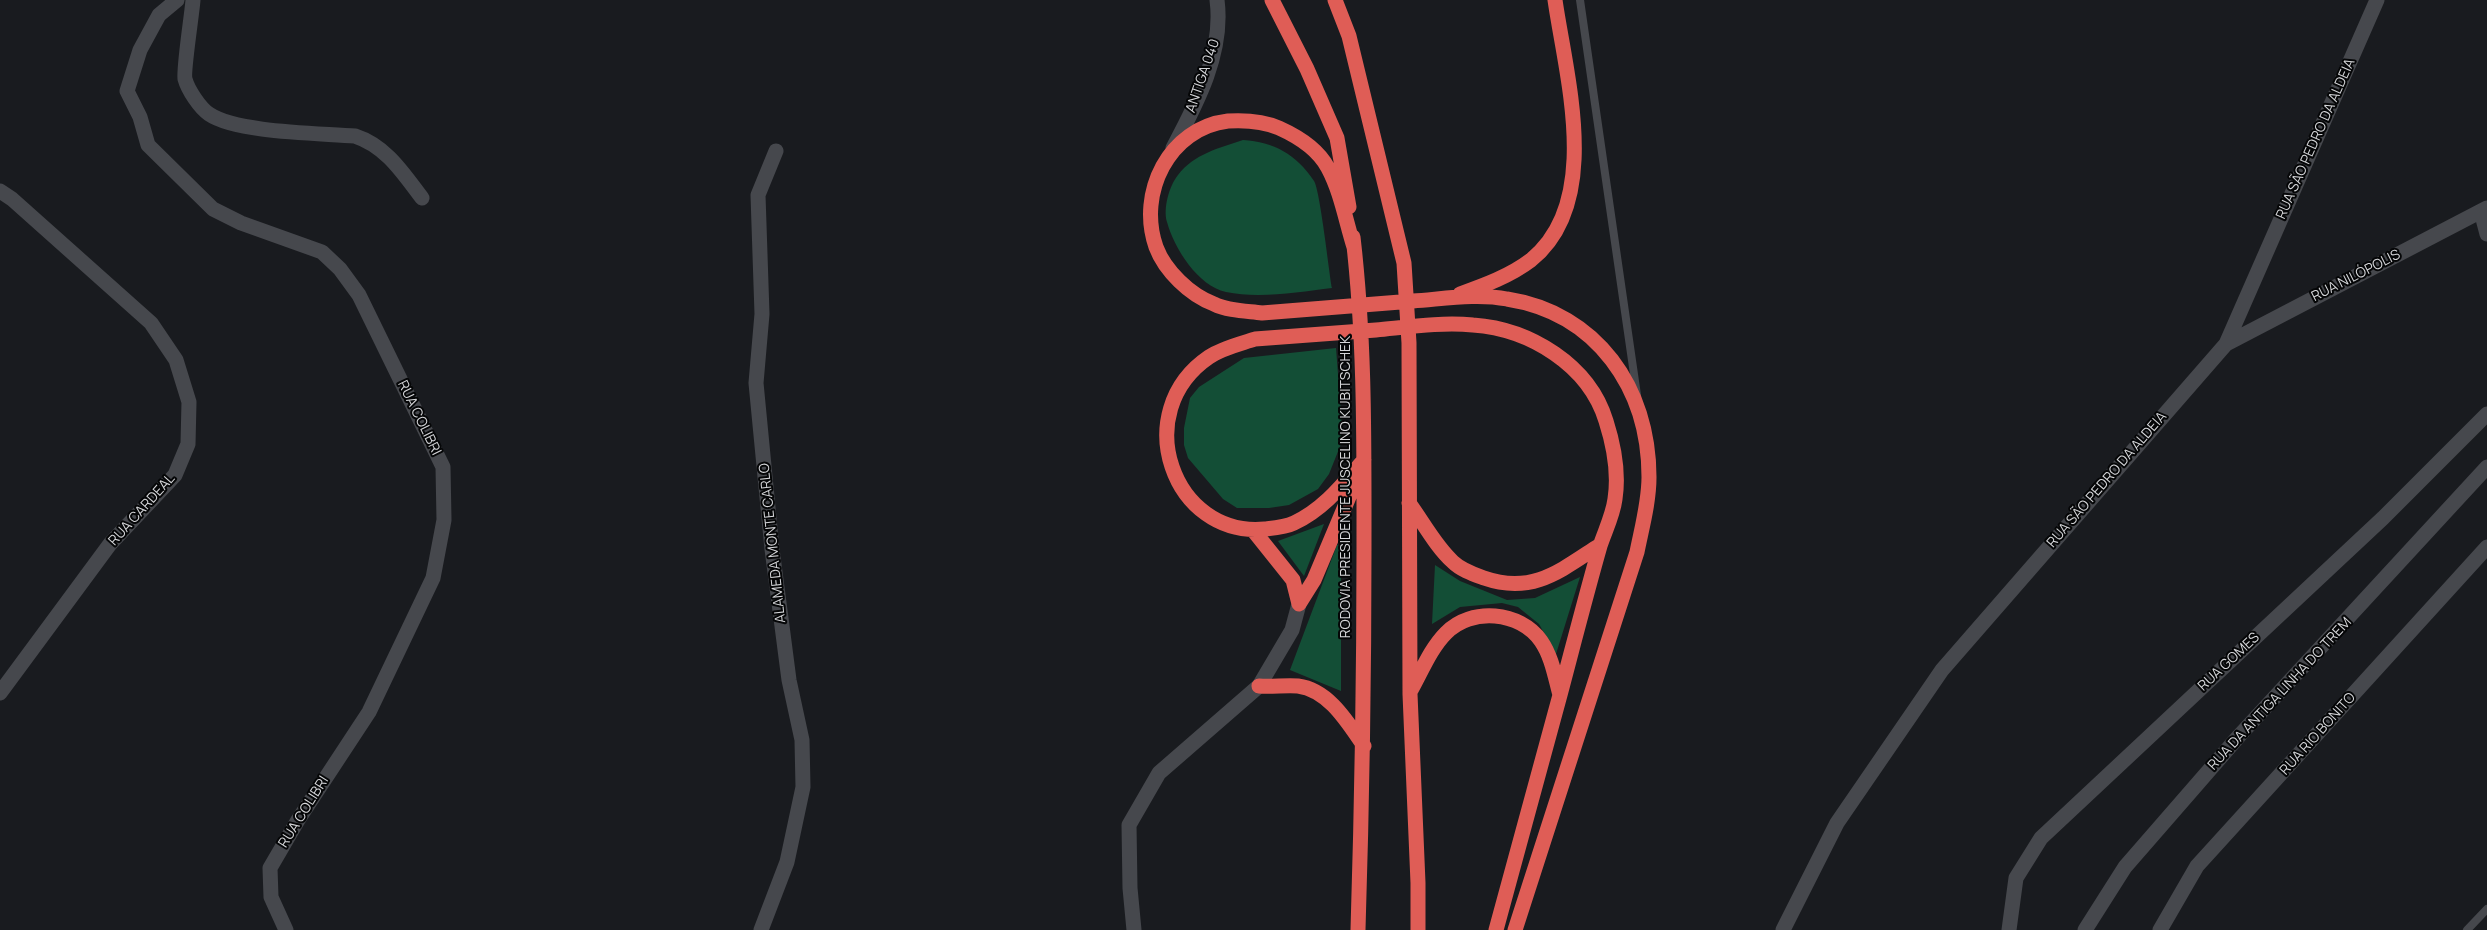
<!DOCTYPE html>
<meta charset="utf-8">
<style>
body{margin:0}
canvas{display:block;background:#191b1f}
</style>
<canvas width="2487" height="930"></canvas>
<script>
const g = document.querySelector('canvas').getContext('2d');
g.lineJoin = 'round';
function fillPath(path, color) { g.fillStyle = color; g.fill(path, 'evenodd'); }
function stroke(path, color, width, dash) { g.strokeStyle = color; g.lineWidth = width; g.lineCap = dash ? 'butt' : 'round'; g.setLineDash(dash || []); g.stroke(path); }
function write(font, color, halo, rows, align = 'center') {
  g.font = font + ' Manrope,sans-serif'; g.lineWidth = 4; g.setLineDash([]); g.textBaseline = 'middle'; g.strokeStyle = halo; g.fillStyle = color; for (const [text, x, y, turn = 0] of rows) {
    g.save(); g.translate(x, y); g.rotate((+turn || 0) * Math.PI / 180); g.textAlign = isNaN(turn) ? turn : align; if (halo) g.strokeText(text, 0, 0); g.fillText(text, 0, 0); g.restore();
  }
}
fillPath(new Path2D(`
 M 1243,140 C 1274,142 1296,154 1314,181 C 1320,190 1329,271 1332,288 C 1299,292 1259,299 1226,292 C 1198,286 1174,248 1167,222 C 1163,209 1169,186 1178,175 C 1194,154 1219,148 1243,140 Z
 M 1336,348 L 1343,439 L 1329,474 L 1318,489 L 1289,505 L 1269,508 L 1237,508 L 1223,499 L 1188,458 L 1184,445 L 1184,428 L 1190,398 L 1199,387 L 1244,358 Z
 M 1324,524 L 1304,576 L 1278,541 Z
 M 1337,545 L 1341,545 L 1341,691 L 1290,670 Z
 M 1435,565 L 1460,581 L 1507,600 L 1535,598 L 1580,577 L 1556,654 L 1539,624 L 1518,607 L 1502,603 L 1460,607 L 1432,624 Z`), '#134e36');
stroke(new Path2D(`
 M 1580,0 L 1637,395
 M 2467,930 L 2487,909`), '#46484d', 8);
stroke(new Path2D(`
 M 177,0 L 159,15 L 140,50 L 127,91 L 140,117 L 148,145 L 213,209 L 241,223 L 322,252 L 340,269 L 359,295 L 443,467 L 444,520 L 433,578 L 369,712 L 298,820 L 270,868 L 271,897 L 286,930
 M 193,0 C 192,14 183,71 185,79 C 188,90 200,108 209,114 C 237,133 319,133 355,136 C 386,146 403,173 422,198
 M 1173,148 C 1197,103 1224,52 1217,0
 M 0,191 L 12,199 L 151,323 L 176,360 L 189,402 L 188,444 L 175,475 L 110,544 L 0,693
 M 2481,211 L 2487,234
 M 2226,344 L 2487,208
 M 761,930 L 787,862 L 803,787 L 802,740 L 789,680 L 772,549 L 756,383 L 762,314 L 758,195 L 776,151
 M 1134,930 L 1130,888 L 1129,825 L 1159,773 L 1259,686 L 1292,630 L 1299,604
 M 1783,930 L 1837,823 L 1942,670 L 2226,344 L 2377,0
 M 2009,930 L 2016,878 L 2041,838 L 2383,518 L 2487,414
 M 2085,930 L 2125,867 L 2239,736 L 2487,467
 M 2160,930 L 2197,866 L 2487,547`), '#46484d', 15);
stroke(new Path2D(`
 M 1272,0 L 1307,69 L 1337,138 L 1349,207
 M 1335,0 L 1349,36 L 1404,263 L 1409,343 L 1410,694 L 1418,883 L 1418,930
 M 1353,237 C 1365,340 1364,443 1364,547 C 1364,675 1362,802 1358,930
 M 1354,247 C 1346,222 1341,192 1328,168 C 1318,149 1299,137 1279,128 C 1263,121 1245,120 1228,121 C 1169,128 1137,193 1156,247 C 1165,271 1190,295 1214,304 C 1228,311 1246,311 1262,313 C 1312,309 1363,305 1413,301 C 1443,299 1477,293 1507,299 C 1597,313 1649,388 1649,477 C 1649,502 1642,527 1637,552 L 1515,930
 M 1460,294 C 1485,285 1510,276 1531,260 C 1603,202 1566,77 1555,0
 M 1364,460 C 1343,484 1324,509 1294,523 C 1286,527 1274,528 1265,529 C 1173,538 1128,412 1209,357 C 1222,348 1240,344 1255,339 C 1295,336 1335,333 1376,330 C 1408,327 1441,322 1473,325 C 1530,329 1589,365 1606,421 C 1614,446 1619,473 1615,499 C 1613,515 1605,531 1600,546 C 1586,595 1573,646 1560,695
 M 1409,503 C 1423,522 1436,547 1453,562 C 1461,570 1473,574 1484,578 C 1533,595 1561,570 1600,545
 M 1253,530 L 1293,580 L 1299,604
 M 1299,604 L 1314,580 L 1359,473
 M 1259,686 C 1272,687 1286,685 1298,686 C 1329,690 1348,723 1364,746
 M 1410,692 C 1421,673 1430,649 1446,633 C 1471,607 1520,611 1541,641 C 1552,657 1555,677 1560,695 L 1496,930`), '#df5d56', 15);
write('14px', '#d6d7da', '#050607', [
 ["ANTIGA 040",1203,76,-71],
 ["RUA SÃO PEDRO DA ALDEIA",2316,139,-66],
 ["RUA NILÓPOLIS",2356,276,-27],
 ["RUA COLIBRI",419,418,64],
 ["RUA SÃO PEDRO DA ALDEIA",2107,480,-49],
 ["RODOVIA PRESIDENTE JUSCELINO KUBITSCHEK",1346,487,-90],
 ["RUA CARDEAL",142,510,-48],
 ["ALAMEDA MONTE CARLO",773,543,-96],
 ["RUA GOMES",2229,662,-43],
 ["RUA DA ANTIGA LINHA DO TREM",2280,694,-47],
 ["RUA RIO BONITO",2318,734,-48],
 ["RUA COLIBRI",304,812,-58]
]);
</script>
